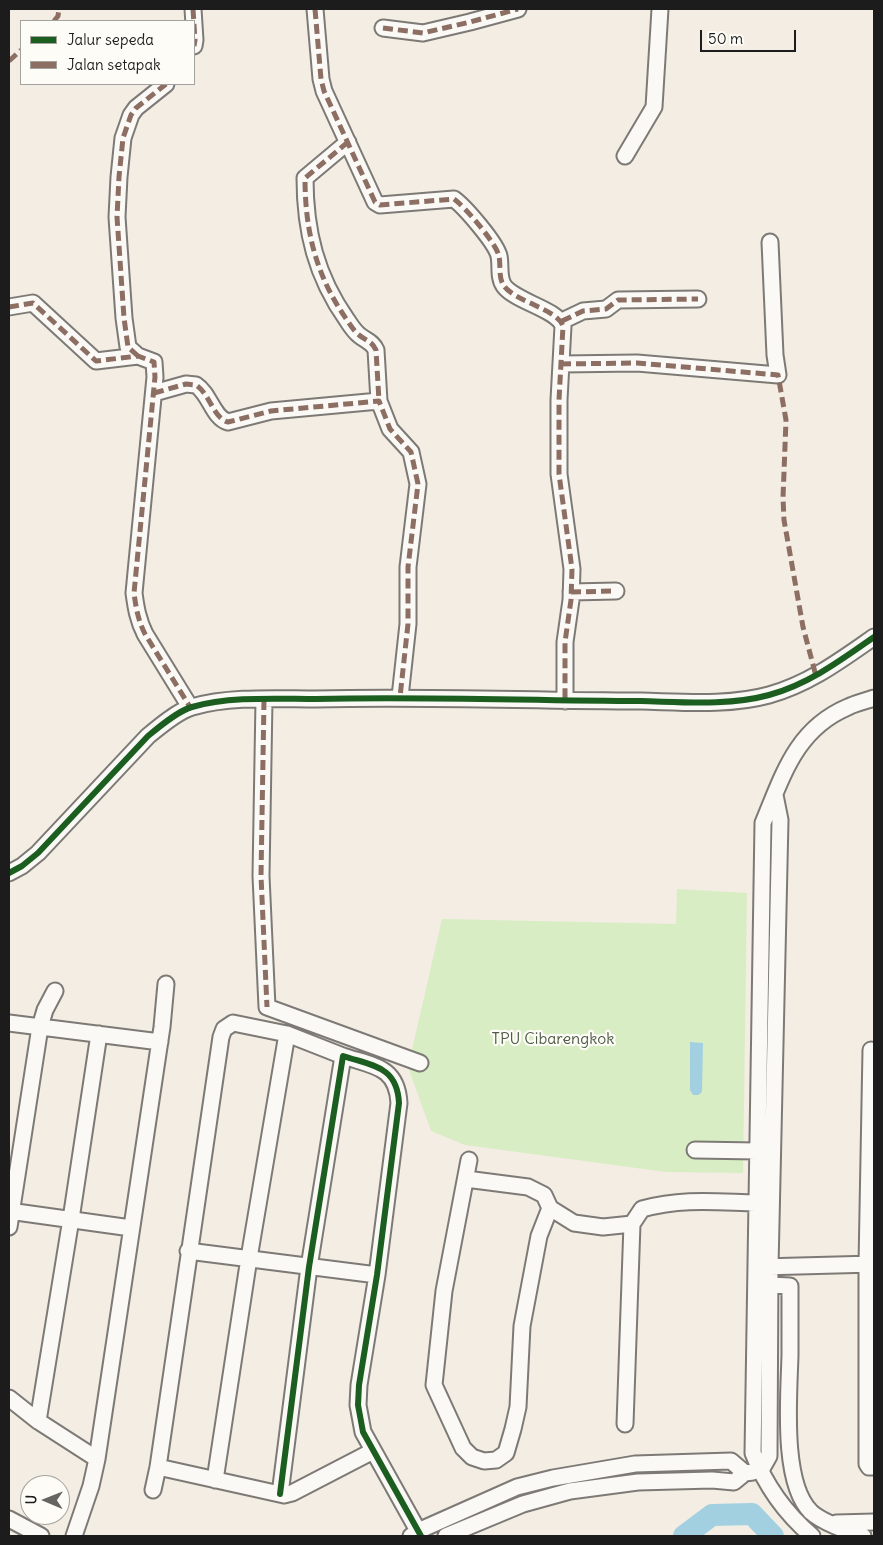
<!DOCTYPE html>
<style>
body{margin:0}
#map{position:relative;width:883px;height:1545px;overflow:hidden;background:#f3ede3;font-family:Delius,sans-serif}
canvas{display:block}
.frame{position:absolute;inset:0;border:10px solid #1c1c1c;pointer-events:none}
.legend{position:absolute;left:20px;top:20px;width:175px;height:65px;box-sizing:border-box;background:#fdfcf7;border:1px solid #a3a29f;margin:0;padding:6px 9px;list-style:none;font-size:15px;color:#1c1c1c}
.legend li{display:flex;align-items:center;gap:10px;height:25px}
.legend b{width:25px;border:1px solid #a3a29f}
.north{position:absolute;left:20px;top:1475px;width:50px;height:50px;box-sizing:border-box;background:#fdfcf7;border:1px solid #a3a29f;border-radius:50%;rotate:271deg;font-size:14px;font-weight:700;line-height:20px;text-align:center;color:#1c1c1c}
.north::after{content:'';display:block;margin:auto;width:18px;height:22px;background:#676562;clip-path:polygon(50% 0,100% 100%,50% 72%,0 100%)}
.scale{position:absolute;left:700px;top:30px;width:96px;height:22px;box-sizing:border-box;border:2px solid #1c1c1c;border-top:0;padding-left:6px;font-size:15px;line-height:18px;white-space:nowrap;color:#1c1c1c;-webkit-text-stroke:4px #fdfcf7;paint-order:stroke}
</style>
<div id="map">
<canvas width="883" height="1545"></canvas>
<div class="frame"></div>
<ul class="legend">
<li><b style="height:6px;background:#1b5e20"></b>Jalur sepeda</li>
<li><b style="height:6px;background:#8d6e63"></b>Jalan setapak</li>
</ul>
<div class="north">U</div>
<div class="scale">50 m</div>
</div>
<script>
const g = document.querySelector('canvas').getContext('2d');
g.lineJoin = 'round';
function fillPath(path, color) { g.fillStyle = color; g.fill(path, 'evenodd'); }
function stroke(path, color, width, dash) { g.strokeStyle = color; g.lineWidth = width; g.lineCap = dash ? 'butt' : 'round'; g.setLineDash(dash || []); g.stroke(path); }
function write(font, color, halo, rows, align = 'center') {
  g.font = font + ' Delius,sans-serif'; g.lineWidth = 4.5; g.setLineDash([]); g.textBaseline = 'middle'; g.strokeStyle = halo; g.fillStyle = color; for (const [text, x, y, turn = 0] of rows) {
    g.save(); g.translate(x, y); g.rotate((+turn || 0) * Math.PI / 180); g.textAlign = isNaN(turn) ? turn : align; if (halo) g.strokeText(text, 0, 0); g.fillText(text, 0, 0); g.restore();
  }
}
fillPath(new Path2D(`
 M 677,889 L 747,893 L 743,1173 L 666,1172 L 465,1145 L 431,1131 L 408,1067 L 442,919 L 676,924 Z`), '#d8edc4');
fillPath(new Path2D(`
 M 690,1042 L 703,1043 L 702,1091 L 701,1093 L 698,1095 L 693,1095 L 690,1090 Z`), '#a2d0e1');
stroke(new Path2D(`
 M 684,1536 L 712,1515 L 752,1514 L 773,1536`), '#a2d0e1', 22);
const minor = new Path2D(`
 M 193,9 L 195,40 L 194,46
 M 315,9 L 321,79 L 324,91 L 375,202 L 380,205 L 454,199 C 465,207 496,243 499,256 C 501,265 498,278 504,286 C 516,302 557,309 563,326 L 559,400 L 559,474 L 572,569 L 571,600 L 565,642 L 565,701
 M 383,28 L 423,33 L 470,22 L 518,9
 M 348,142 L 305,178 C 305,231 316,276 347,320 C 351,326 354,331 359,335 C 366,341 372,341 376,350 L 379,401
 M 625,156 L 654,107 L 660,9
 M 9,307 L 33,303 L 96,361 L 138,356 L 154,362 L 155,377 L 134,593 C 136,608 138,620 145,634 L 190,707
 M 562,321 L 583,311 L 606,309 L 618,300 L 698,299
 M 138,356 L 128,347 L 124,318 L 117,217 L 119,177 L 123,138 L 131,115 L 136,108 L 166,84
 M 561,364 L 637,363 L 778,375 L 775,355 L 770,242
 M 154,393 L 186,384 L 196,385 C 210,394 213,418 228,422 L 271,411 L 379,401 L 390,429 L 411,452 L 418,484 L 408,567 L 408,624 L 400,697
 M 571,592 L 616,591
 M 264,700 L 261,876 L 267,1007 L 420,1063
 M 9,873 L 22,866 L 38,853 L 148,736 C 160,726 178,711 192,707 C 230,696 277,699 316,699 C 425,696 533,701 641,701 C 683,702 729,706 769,695 C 809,684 841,660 874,637
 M 9,1023 L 160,1042
 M 871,1050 L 867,1264 L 867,1464 L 869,1467 L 874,1467
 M 695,1150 L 757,1151
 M 466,1179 L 528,1187 L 544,1195 L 550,1208 L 539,1236 L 522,1326 L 518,1407 L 513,1429 L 506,1453 L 496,1460 L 484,1461 L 472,1457 L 463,1448 L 434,1385 L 444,1291 L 469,1160
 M 550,1208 L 574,1223 L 603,1227 L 632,1224 L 625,1424
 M 9,1211 L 131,1228
 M 632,1224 L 642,1209 C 683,1198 715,1202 756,1203
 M 9,1227 L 40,1027 L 45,1010 L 55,991
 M 188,1251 L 377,1275
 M 761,1267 L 874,1264
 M 770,1285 L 790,1286 C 790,1309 790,1332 790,1355 C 789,1395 781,1483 811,1512 C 823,1523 848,1531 863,1536
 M 9,1398 L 38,1421 L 97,1459
 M 38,1421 L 71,1219 L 99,1034
 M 158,1467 L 284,1495 L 292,1493 L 373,1451
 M 760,1472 L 769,1456 L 770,1267 L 780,820 L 775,795
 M 215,1480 L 249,1258 L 287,1034
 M 153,1490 L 158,1467 L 221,1037 L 224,1029 L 233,1023 L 287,1034 L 343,1056
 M 280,1494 L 309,1267 L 343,1056 C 373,1066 397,1066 399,1103 L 377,1275 L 359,1385 L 358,1405 L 363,1432 L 421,1536
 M 9,1519 L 41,1536
 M 836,1523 L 874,1522
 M 74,1536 L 91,1486 L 97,1459 L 162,1027 L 166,984
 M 411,1536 L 418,1531 L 517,1487 L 553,1478 L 635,1464 L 731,1461 L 745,1473
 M 446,1536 L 523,1504 L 570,1491 L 638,1482 L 712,1480 L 734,1482 L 745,1473 L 753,1472
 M 812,1536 C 785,1513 766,1487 753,1453 L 763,823 C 783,775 796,729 848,707 C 856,703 866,701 874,698`);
stroke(minor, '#7d7a76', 19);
stroke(minor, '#faf9f6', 15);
stroke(new Path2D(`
 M 193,9 L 195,40 L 194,46
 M 315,9 L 321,79 L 324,91 L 375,202 L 380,205 L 454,199 C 465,207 496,243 499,256 C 501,265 498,278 504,286 C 516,302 557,309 563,326 L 559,400 L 559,474 L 572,569 L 571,600 L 565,642 L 565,701
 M 54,21 L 58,16 L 59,9
 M 383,28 L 423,33 L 470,22 L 518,9
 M 9,61 L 21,50
 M 348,142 L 305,178 C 305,231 316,276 347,320 C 351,326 354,331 359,335 C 366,341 372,341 376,350 L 379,401
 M 9,307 L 33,303 L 96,361 L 138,356 L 154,362 L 155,377 L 134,593 C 136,608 138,620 145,634 L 190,707
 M 562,321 L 583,311 L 606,309 L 618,300 L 698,299
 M 138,356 L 128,347 L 124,318 L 117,217 L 119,177 L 123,138 L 131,115 L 136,108 L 166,84
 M 561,364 L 637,363 L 778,375 L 786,420 L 783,498 L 784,520 L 803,627 L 816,676
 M 154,393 L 186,384 L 196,385 C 210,394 213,418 228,422 L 271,411 L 379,401 L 390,429 L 411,452 L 418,484 L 408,567 L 408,624 L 400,697
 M 571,592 L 616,591
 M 264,700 L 261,876 L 267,1007`), '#8d6e63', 5, [10, 5]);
stroke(new Path2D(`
 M 9,873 L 22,866 L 38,853 L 148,736 C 160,726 178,711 192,707 C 230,696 277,699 316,699 C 425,696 533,701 641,701 C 683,702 729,706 769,695 C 809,684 841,660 874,637
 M 280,1494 L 309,1267 L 343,1056 C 373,1066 397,1066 399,1103 L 377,1275 L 359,1385 L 358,1405 L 363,1432 L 421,1536`), '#1b5e20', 6);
write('16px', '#4e5b47', '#fdfcf7', [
 ["TPU Cibarengkok",553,1039]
]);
</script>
